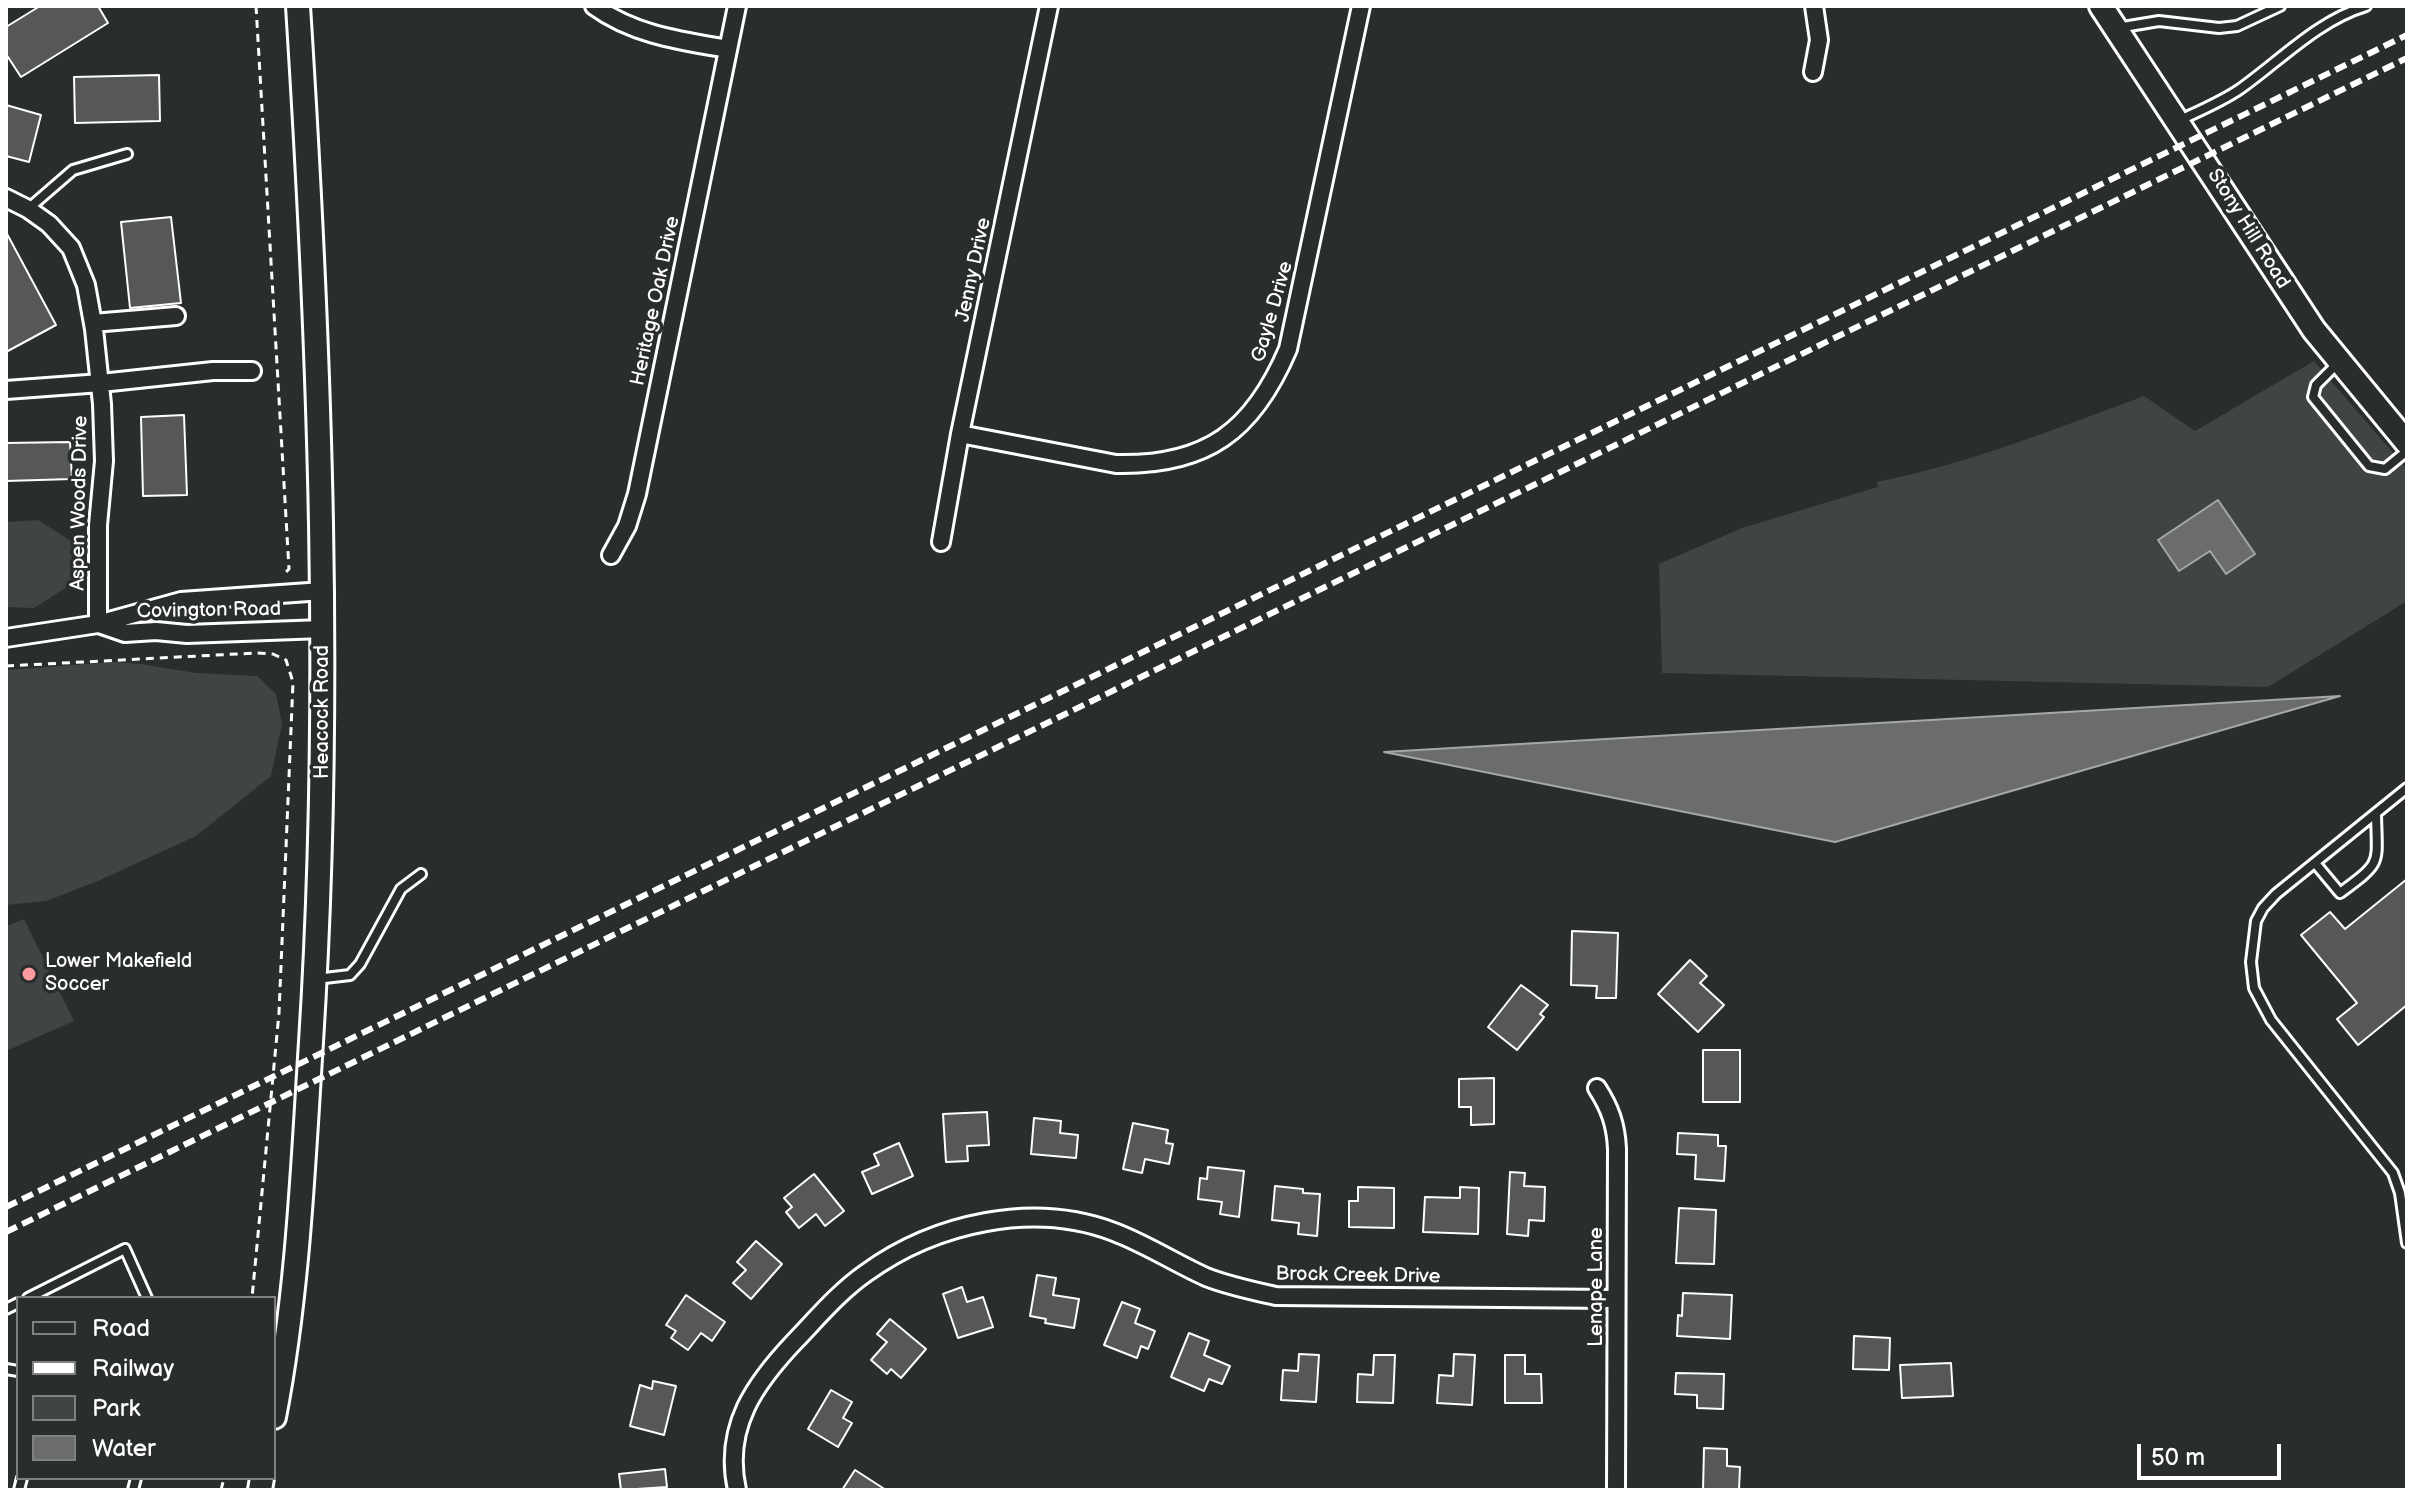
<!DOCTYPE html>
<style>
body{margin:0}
#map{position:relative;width:2413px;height:1496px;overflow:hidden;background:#2a2d2e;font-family:"Balsamiq Sans",sans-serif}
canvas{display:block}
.frame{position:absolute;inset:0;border:8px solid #fff;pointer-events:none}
.legend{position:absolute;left:16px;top:1296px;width:260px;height:184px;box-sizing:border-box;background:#2a2d2e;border:2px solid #7f8182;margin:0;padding:10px 14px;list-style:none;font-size:24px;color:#fff}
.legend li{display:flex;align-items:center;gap:16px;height:40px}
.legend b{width:40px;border:2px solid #7f8182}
.scale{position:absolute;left:2137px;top:1444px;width:144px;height:36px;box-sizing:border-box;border:4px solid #fff;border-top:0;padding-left:10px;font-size:24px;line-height:28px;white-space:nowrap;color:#fff;-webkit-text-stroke:6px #2a2d2e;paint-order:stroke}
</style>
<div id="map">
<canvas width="2413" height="1496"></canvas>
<div class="frame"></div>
<ul class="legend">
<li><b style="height:10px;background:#2a2d2e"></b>Road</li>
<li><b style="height:10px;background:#fff"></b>Railway</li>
<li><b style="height:22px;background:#414445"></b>Park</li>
<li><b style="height:22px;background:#6a6c6d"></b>Water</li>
</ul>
<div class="scale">50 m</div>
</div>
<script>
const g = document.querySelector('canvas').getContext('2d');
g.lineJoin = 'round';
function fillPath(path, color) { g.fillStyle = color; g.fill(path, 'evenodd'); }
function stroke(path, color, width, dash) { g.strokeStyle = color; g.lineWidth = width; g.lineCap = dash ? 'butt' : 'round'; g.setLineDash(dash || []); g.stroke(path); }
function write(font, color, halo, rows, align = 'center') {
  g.font = font + ' "Balsamiq Sans",sans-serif'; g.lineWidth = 7; g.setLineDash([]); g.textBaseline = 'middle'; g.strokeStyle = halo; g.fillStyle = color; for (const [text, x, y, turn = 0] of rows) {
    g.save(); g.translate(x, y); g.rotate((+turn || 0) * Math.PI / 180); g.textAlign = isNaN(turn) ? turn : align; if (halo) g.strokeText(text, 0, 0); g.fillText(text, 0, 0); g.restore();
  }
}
fillPath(new Path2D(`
 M 2314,361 L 2407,469 L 2407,601 L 2268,687 L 1662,673 L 1659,564 L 1742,528 L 1878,487 L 1877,482 C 1971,463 2055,429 2144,396 L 2195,431 Z
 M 38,520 L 79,546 L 78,580 L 34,608 L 6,607 L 6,522 Z
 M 113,662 L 140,664 L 196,673 L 257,676 L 276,694 L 282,724 L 271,776 L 196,836 L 98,881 L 46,901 L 6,905 L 6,670 Z
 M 24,919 L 74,1021 L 6,1051 L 6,926 Z`), '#414445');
const water = new Path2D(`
 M 2218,500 L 2255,554 L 2226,574 L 2210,551 L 2179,571 L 2158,540 Z
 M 2340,696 L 1835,842 L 1384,752 Z`);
fillPath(water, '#6a6c6d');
stroke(water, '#a6a7a7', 2);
const building = new Path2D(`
 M 40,6 L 98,6 L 108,23 L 21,77 L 6,54 L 6,27 Z
 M 159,75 L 160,121 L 75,123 L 74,77 Z
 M 6,105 L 41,115 L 29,162 L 6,156 Z
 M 171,217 L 181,303 L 130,308 L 121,222 Z
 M 6,232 L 56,325 L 6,352 Z
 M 184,415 L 187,495 L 143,496 L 141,417 Z
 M 70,442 L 72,479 L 6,481 L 6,443 Z
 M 2407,879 L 2407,1005 L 2358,1045 L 2337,1019 L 2357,1003 L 2301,935 L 2330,912 L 2345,929 Z
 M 1572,931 L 1618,933 L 1616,998 L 1596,998 L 1597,986 L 1571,985 Z
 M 1690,960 L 1707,976 L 1700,983 L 1724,1005 L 1698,1032 L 1658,994 Z
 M 1521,985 L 1548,1005 L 1540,1014 L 1544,1017 L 1517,1050 L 1488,1027 Z
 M 1703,1050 L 1740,1050 L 1740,1102 L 1703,1102 Z
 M 1494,1078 L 1494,1124 L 1471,1125 L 1471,1107 L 1459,1107 L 1459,1079 Z
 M 987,1112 L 989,1145 L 967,1146 L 968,1161 L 946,1162 L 943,1114 Z
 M 1034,1118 L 1061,1121 L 1060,1133 L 1078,1135 L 1076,1158 L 1031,1154 Z
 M 1133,1123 L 1168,1130 L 1166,1143 L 1173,1144 L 1169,1164 L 1145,1159 L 1142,1173 L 1123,1169 Z
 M 1678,1133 L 1718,1135 L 1718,1146 L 1726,1146 L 1724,1181 L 1695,1179 L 1696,1155 L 1677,1154 Z
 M 899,1143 L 913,1176 L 872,1194 L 862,1172 L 879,1165 L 874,1154 Z
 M 1208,1167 L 1244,1171 L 1239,1217 L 1220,1214 L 1222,1202 L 1198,1199 L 1200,1178 L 1207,1179 Z
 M 1510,1172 L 1525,1173 L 1524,1186 L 1545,1187 L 1544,1221 L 1529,1220 L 1528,1236 L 1507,1234 Z
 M 814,1174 L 844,1211 L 825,1226 L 816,1214 L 799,1228 L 786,1212 L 792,1207 L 784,1198 Z
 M 1275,1186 L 1303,1189 L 1303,1193 L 1320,1194 L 1317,1236 L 1298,1234 L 1299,1223 L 1272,1220 Z
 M 1358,1187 L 1394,1188 L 1394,1228 L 1349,1227 L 1349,1201 L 1358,1201 Z
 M 1460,1187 L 1479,1188 L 1478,1234 L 1423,1232 L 1425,1197 L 1460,1198 Z
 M 1679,1208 L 1716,1210 L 1714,1264 L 1676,1263 Z
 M 756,1241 L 782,1264 L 751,1299 L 733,1283 L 746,1270 L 737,1262 Z
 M 1037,1275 L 1056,1278 L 1053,1295 L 1079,1299 L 1074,1328 L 1045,1323 L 1046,1319 L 1030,1316 Z
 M 962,1287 L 967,1302 L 983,1297 L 993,1327 L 958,1338 L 943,1294 Z
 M 1683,1293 L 1732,1295 L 1730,1339 L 1677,1336 L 1678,1315 L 1682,1316 Z
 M 686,1295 L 725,1322 L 712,1341 L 701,1333 L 688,1350 L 671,1338 L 676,1331 L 666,1325 Z
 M 1122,1302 L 1140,1309 L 1135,1323 L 1155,1331 L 1148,1349 L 1141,1346 L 1137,1358 L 1104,1345 Z
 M 890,1319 L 926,1349 L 901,1378 L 891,1369 L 887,1374 L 871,1360 L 887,1342 L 877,1334 Z
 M 1189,1333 L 1209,1341 L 1204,1355 L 1230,1366 L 1222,1384 L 1209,1379 L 1204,1391 L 1171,1377 Z
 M 1854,1336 L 1890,1338 L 1889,1370 L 1853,1369 Z
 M 1299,1354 L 1319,1355 L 1316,1402 L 1281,1400 L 1283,1370 L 1298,1371 Z
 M 1454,1354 L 1475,1355 L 1472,1405 L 1437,1403 L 1439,1375 L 1453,1376 Z
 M 1374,1355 L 1395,1355 L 1393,1403 L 1357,1402 L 1358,1374 L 1373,1375 Z
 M 1505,1355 L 1525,1355 L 1525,1374 L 1541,1374 L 1542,1403 L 1505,1403 Z
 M 1951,1363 L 1953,1396 L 1902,1398 L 1900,1365 Z
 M 1676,1373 L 1724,1374 L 1723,1409 L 1697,1408 L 1697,1395 L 1675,1394 Z
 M 653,1381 L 676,1386 L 664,1435 L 630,1426 L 640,1385 L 652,1389 Z
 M 831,1390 L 852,1402 L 843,1418 L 852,1423 L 838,1447 L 808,1429 Z
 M 1704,1448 L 1727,1449 L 1727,1466 L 1740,1467 L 1739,1490 L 1703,1490 Z
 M 665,1469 L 667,1487 L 621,1490 L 619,1474 Z
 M 855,1470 L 886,1490 L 842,1490 Z`);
fillPath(building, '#555758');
stroke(building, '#fff', 2);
const lane = new Path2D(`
 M 2117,28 L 2159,21 L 2219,28 L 2237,26 L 2280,6
 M 2178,121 C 2199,111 2221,102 2240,89 C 2281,60 2317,21 2366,6
 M 28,209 L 73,170 L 127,154
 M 2339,362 L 2316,385 L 2313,397 L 2369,466 L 2385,469 L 2407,451
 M 2407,788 L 2276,894 L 2263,908 L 2256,921 L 2251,962 L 2254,988 L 2271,1020 L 2393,1173 L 2400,1193 L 2407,1243
 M 2315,863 L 2340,893 C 2383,861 2377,866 2376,814
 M 316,979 L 350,975 L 360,964 L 401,889 L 421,874
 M 28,1298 L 125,1249 L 147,1298
 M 6,1309 L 18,1303
 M 6,1369 L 18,1371
 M 19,1490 L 22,1478
 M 133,1490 L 136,1478`);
const street = new Path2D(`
 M 594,6 C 634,35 681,41 728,49
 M 1813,72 L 1819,40 L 1814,6
 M 6,198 L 28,209 L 49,224 L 71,248 L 86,285 L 94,329 L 102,404 L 104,461 L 98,525 L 98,624
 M 93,323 L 176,316
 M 6,390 L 101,383 L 213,371 L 252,371
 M 960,434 L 1116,464 C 1207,466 1253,431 1288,349 L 1361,6
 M 941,542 L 960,434 L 1049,6
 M 611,555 L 627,526 L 637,494 L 737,6
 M 99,624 L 125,633 L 156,631 L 187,634 L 323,629
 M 6,638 L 98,624 L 181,601 L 323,591
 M 1597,1088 C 1610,1108 1616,1125 1617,1149 L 1616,1490
 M 737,1490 C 723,1427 755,1383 796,1340 C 818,1317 840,1291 866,1273 C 935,1223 1033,1201 1114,1232 C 1146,1244 1175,1263 1206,1277 C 1229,1286 1253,1291 1276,1296 L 1615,1299`);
const secondary = new Path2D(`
 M 2101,6 L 2314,330 L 2407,443
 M 274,1417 C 298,1293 303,1167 311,1042 C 333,696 320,351 298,6
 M 260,1490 L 262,1478`);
stroke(lane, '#fff', 14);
stroke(street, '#fff', 22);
stroke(secondary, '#fff', 28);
stroke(new Path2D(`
 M 256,6 L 289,569 L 283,575
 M 6,666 L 256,653 L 273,654 L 286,660 L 293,682 L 279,1013 L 252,1298
 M 221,1490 L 224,1478`), '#fff', 3, [8, 6]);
stroke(lane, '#2a2d2e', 8);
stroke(street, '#2a2d2e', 16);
stroke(secondary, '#2a2d2e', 22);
stroke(new Path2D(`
 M 6,1207 L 2407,35
 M 6,1232 L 2407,58`), '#fff', 6, [12, 6]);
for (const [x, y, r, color] of [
 [29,974,8,"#ff9aa2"]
]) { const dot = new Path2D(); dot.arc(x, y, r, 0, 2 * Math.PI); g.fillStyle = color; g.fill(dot); stroke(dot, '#2a2d2e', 3); }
write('20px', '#fff', '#2a2d2e', [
 ["Stony Hill Road",2248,229,58],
 ["Jenny Drive",974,270,-78],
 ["Heritage Oak Drive",656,301,-78],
 ["Gayle Drive",1273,312,-74],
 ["Aspen Woods Drive",80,503,-89],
 ["Covington Road",209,611,-1],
 ["Heacock Road",323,712,-90],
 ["Brock Creek Drive",1358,1276,1],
 ["Lenape Lane",1597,1287,-90]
]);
write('20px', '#fff', '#2a2d2e', [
 ["Lower Makefield",45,962],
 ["Soccer",45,985]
], 'left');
</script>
